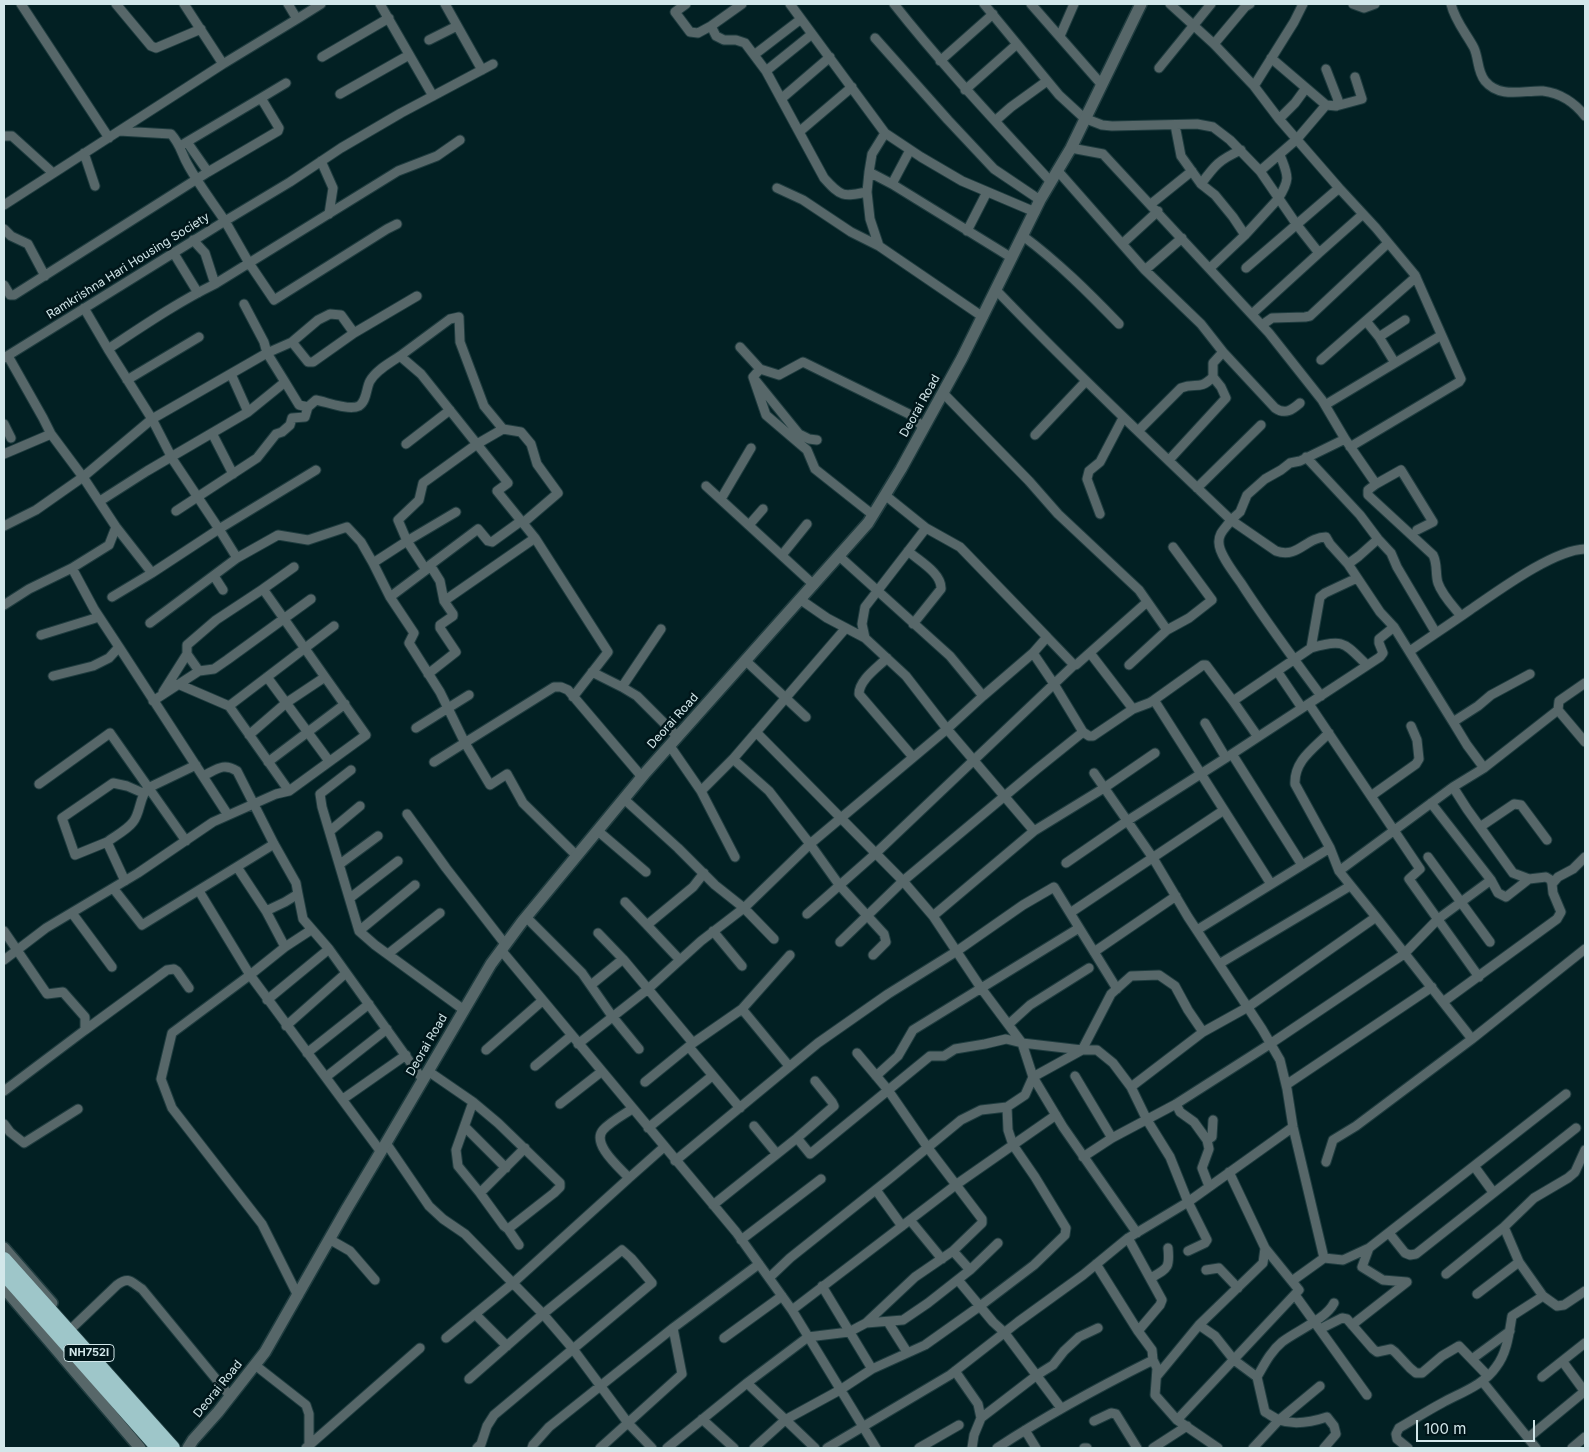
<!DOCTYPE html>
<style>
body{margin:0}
#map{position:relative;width:1589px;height:1452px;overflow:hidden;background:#022023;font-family:Inter,sans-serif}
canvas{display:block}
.frame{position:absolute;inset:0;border:5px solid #d2e7ea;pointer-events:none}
.scale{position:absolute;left:1416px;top:1420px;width:119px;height:22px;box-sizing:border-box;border:2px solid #d2e7ea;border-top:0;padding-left:6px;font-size:15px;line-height:18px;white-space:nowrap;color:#d2e7ea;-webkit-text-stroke:4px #00161a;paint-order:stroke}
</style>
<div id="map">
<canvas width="1589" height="1452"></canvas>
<div class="frame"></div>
<div class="scale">100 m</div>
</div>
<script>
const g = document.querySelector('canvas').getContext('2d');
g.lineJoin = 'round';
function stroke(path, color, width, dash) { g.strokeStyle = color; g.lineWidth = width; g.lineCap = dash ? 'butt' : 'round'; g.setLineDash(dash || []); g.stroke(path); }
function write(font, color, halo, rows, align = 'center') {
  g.font = font + ' Inter,sans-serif'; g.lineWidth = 5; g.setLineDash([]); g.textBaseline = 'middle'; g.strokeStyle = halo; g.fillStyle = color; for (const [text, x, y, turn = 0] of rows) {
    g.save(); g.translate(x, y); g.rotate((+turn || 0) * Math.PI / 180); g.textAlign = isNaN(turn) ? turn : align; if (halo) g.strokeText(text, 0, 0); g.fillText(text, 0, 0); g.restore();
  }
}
const minor = new Path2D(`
 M 21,4 L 109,138
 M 116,4 L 151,46 L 156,48 L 201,29
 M 184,4 L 223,64
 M 380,4 L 433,96
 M 445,4 L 482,70
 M 686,4 L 675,12 L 690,32 L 698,33 L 711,26
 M 742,4 L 711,26 L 716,36 L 724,40 L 736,40 L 745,43 L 766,71 L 824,178 C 841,197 843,197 867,192 L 870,219 L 879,246
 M 790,4 L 885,133 L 872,154 L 869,172 L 892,184 L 1012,258
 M 894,4 C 943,66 997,123 1051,182
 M 984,4 L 1059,95 L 1084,118 L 1102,125 L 1112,126 L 1197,124 L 1213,127 L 1230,140 L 1260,171 L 1297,225 L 1319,253 L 1252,314
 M 1031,4 L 1102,85
 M 1170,4 L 1214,44 L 1254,86 L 1279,119 L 1339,188 L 1246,268
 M 1353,4 L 1364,8 L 1375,4
 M 1451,4 C 1455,21 1466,33 1474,48 C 1479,59 1477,71 1485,81 C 1500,99 1524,90 1543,91 C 1560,93 1575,103 1585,116
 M 297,19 L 321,4
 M 1060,36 L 1074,4
 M 875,38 L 948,120 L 994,169 L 1040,200
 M 429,40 L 457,26
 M 1214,44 L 1245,7 L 1250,4
 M 754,55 L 801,19
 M 322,57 L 389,18
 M 1271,58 L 1326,105 L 1336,106 L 1338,100 L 1326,69
 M 940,61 L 993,14
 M 1159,68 L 1211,4
 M 766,71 L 812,34
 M 1254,86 L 1294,22 L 1303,4
 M 965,90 L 1017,44
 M 340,94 L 409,55
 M 261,98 L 286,83
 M 781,99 L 830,57
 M 1336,106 L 1362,99 L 1355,77
 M 1279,119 L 1295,103 L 1306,88
 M 995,121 L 1011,107 L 1047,81
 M 1175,125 L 1181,156 L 1201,184 L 1215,195 L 1233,217 L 1245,235
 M 119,131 L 171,134 C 181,145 181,153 188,165 C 199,185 213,203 225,221 L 290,182 L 341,148 L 401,113 L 493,64
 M 799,132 L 852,87
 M 885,133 L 921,157 L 962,181 L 1035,212
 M 4,136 L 12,136 L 53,173
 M 187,142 L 208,172
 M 1071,148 L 1103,154 L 1269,333 L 1322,400 L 1345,439 L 1376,484
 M 84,153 L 95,186
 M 321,161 L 333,188 L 329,214
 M 1057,170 L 1145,270 L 1201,324 L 1223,352 L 1213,363 L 1213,377 L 1221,387 L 1226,398 L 1169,460
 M 1260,171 L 1297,139 L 1326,105
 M 892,184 L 910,150
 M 1201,184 C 1215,165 1219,160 1241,150
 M 777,188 L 803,200 L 851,232 L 879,246 L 983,317
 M 1339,188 L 1376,228 L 1415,275 L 1461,379 L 1459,382 L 1350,447
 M 867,192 L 869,172
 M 1151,204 L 1192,171
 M 4,205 L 223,64 L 297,19 L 288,4
 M 4,229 L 11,236 L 28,244 L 45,276
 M 967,231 L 987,192
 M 1023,236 C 1058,262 1089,293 1119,324
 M 1122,244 L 1158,211
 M 173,252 L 198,293
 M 1319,253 L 1363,214
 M 1210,268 L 1245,235 L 1278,199 C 1291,178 1288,176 1280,155
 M 1145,270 L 1182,238
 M 215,284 L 398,171 L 437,156 L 460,140
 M 4,285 L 10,295 L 14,295 L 208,172 L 278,131 L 279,128 L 261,98 L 180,146
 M 996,290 C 1072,369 1152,445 1231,520 C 1226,528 1218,533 1219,543 C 1219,554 1234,573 1241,583 C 1266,622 1294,659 1321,696
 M 84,308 L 108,349 L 152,419 L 173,460 L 219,529 L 152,573 L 112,597
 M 1366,321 L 1379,337
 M 1262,325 L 1272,318 L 1305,317 L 1310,316 L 1388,243
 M 292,342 L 318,320 L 330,314 L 341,315 L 354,333
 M 740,347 L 760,369 L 753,377 L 766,415 L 807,450 L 815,469 L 873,515
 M 108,349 C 143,326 178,302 215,284 L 205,253 L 193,240
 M 1223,352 L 1275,408 C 1285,415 1292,410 1300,403
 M 400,356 L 450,319 L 459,317 L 460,342 L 484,406 L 503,429
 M 4,358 L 225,221 L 249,263 L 274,300 L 387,229 L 397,224
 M 1321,360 L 1416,277
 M 1395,363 L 1379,337 L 1405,320
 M 760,369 L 779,375 L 803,362 L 909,414 L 924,428
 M 231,374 L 248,412
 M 127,380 L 199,337
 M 756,381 L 799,434 L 809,439 L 817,440
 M 285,382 L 299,405 L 308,407 L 316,400 C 327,402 349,411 359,406 C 367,401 366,388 370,381 C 376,370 390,363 400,356 L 421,374 L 508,483 L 497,491 L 535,538 L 608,652 L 573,697
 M 943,393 L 1029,481 L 1058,514 L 1139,590 L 1167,630 L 1129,665
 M 1325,405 L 1440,336
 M 4,424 L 11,438
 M 1138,431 L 1181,388 C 1196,382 1199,391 1213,377
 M 212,433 L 233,474
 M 1035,435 L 1086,381
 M 1345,439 L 1300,461 L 1290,463 L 1281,470 L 1265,479 L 1247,495 L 1240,512 L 1231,520 L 1276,551 C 1298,559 1306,537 1326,537 L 1330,544 L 1348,564
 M 406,444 L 450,410
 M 4,454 L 51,434
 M 1306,457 L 1360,515 L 1378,539 L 1391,553 L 1397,567 L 1436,633
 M 706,486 L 814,585
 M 1197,488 L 1261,425
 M 885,495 L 926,528 L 960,547 L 1047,637 L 1033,653 L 1054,684 L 1083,732 L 1089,736 L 1093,736 L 1133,709 L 1149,703 L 1154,700 L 1271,884
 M 721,499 L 751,448
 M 100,501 L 147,471 L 248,412 L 285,382 L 267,353 L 292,342 L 308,362 L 313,362 L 354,333 L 417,296
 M 176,511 L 257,458 L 276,434 L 282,432 L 290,425 L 292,418 L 305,417 L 308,407
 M 456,512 L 407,541 L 398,520 L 419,500 L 423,483 L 477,444 L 503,429 L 521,432 L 531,444 L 537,464 L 558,493 L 523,523
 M 1100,514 L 1087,479 L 1089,471 L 1100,462 L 1123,418
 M 749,525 L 763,509
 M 4,526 L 36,510 L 83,477 L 51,434 L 43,418 L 8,356
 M 926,528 L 865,607 L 862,624 L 865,638 L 906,676 L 947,729 L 1034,831 L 933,916
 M 1417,530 L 1433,522 L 1401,470 L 1376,484 L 1368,490 L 1368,495 L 1433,555 C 1438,565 1435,573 1438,583 C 1442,595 1453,606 1461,616
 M 1378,539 L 1359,556 L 1348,564 L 1380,612 L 1394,627 L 1453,722
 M 908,551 C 919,561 942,573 941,589 L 913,624
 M 782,555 L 807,524
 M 839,556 L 950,656 L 983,696
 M 237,558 L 278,535 L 308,540 L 347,527 L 361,542 L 373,563
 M 430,565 L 426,570 L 407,541 L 373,563 L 390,597 L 414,633 L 409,643 L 440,692 L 465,743 L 490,785 L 507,774 L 523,803 L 577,856
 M 72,568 L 94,609 L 119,647
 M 152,573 L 116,527 L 83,477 L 152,419 L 267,353 L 264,342 L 244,304
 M 214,576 L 223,590
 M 263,589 L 294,567
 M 390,597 L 426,570
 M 801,600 L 827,618 L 865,638
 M 444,601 L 535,538
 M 4,605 L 29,589 L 72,568 L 109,545 L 116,527
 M 150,623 L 237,558 L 219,529 L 316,470
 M 1167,630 L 1189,618 L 1212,600 L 1173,547
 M 41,635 L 99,617
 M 1047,637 L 1074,665 L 1076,665 L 1147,602
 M 1311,648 C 1344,638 1344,643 1367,665
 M 1410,651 C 1430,637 1450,624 1470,610 C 1498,591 1553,550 1585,549
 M 1090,653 L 1133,709
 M 887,658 C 877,668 859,680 859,694 L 913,757
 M 746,661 L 806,717
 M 1277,671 L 1302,708
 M 592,672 L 622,687 L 637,696 L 678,737
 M 428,674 L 456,652 L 440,628 L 440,625 L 453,616 L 453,614 L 444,601 L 440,581 L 430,565 L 478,529 L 488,541 L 492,542 L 521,521
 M 53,676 L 93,666 L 109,658 L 119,647 L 228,815
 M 267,677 L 329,761
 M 1585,683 L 1559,701 L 1558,710 L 1585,742
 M 178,684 L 229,706 L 289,791
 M 622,687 L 661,629
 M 163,692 L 187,654
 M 1154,700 L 1203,665 L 1206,665 L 1233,701
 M 153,701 L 199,671
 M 1309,704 L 1420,869 L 1409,879 L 1479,977
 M 229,706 L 334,626
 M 1205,723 L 1226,758
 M 416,728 L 469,695
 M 756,732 L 903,881 L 933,916 L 981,988 L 1022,1043 L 1033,1077 L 1063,1127 L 1137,1233
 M 249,735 L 286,703 L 325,677 L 263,589 L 216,620 L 187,645 L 187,654 L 199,671 L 214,669 L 227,660 L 311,599
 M 1258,737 L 1233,701 L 1311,648 L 1320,597 L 1325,593 L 1357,578
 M 670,746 L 701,791 L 733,759 L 845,629
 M 1232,754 L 1302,865
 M 733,759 L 769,791 L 810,844 L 840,886 L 884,934 L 886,942 L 873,955
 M 268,762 L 345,704
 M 434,762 L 554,687 L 561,687 L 568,690 L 642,777
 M 1484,768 L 1467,745 L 1453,722 L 1478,706 L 1491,695 L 1530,674
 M 351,770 L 320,794 L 322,807 L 359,931 L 375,945 L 464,1010
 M 1094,773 L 1153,858 L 1188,917 L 1262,1029 L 1280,1060 L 1287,1089 L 1293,1127 L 1324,1258 L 1292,1281
 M 203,776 C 216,770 223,762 237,771 L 274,844 L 296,883 L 298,894
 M 39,784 L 110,733 L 186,841
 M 1453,787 L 1467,809 L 1513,873 L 1529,879 L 1546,877 L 1551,880 L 1552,884
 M 701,791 L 735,857
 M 1371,796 L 1416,764 L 1419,759 L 1417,740 L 1411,726
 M 624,799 L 678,848 L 715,885 L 744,908 L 774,939
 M 1431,803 L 1491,880 L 1498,893 L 1506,897 L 1529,879
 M 407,814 L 446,868 L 505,944
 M 1480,827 L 1514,804 L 1521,805 L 1547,840
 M 330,831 L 360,806
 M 598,831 L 646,872
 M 1034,831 L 1104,788 L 1155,753
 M 107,842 L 75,855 L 62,818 L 113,783 L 127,786 L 143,793
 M 1428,857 L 1490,942
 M 1066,863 L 1127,821 L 1232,754 L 1380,657 L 1383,653 L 1379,643 L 1379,639 L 1394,627
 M 340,864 L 378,836
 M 237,867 L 266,911 L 285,902 L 298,894 L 303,919 L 329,949 L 423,1080
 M 1339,871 L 1453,787 L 1484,768 L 1558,710
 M 125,881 L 107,842 C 115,836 127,830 133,822 C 141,812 139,797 148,788 L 196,765
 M 113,888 L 142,925 L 274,844
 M 199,891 L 250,975 L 172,1033 L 161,1079 L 172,1108 L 262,1224 L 298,1296
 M 350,898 L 398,861
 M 625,902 L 647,925
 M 266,911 L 285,947
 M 72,913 L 112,967
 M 1070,913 L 1117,989
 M 807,914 L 875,854 L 1074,665
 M 526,917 L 582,973 L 612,1016 L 639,1049
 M 1376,917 L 1472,1039
 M 311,930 L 285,947 L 250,975 L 381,1152
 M 1197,930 L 1330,848
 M 4,931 L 47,994 L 63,992 L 85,1017 L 85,1030 L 4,1091
 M 359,931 L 415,885
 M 713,931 L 742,966
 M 598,933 L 623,959
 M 840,942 L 903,881 L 1037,769 L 1083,732
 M 501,950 L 736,1232 L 792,1310 L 876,1448
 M 1094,952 L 1176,896
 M 388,954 L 440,913
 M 679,959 L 647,925 L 693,887 L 704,873
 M 4,960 L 46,928 L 138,873 L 213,822 L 276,794 L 289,791 L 366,735 L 325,677
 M 1219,964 L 1350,886
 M 591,985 L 623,959 L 693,1043
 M 267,1000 L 329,949
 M 1443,1002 L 1557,919 L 1561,912 L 1553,893 L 1552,884 L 1558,877 L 1573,869 L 1585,857
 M 742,1009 L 789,1066
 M 1009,1024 L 1030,1005 L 1089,968
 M 286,1026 L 346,973
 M 85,1030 L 167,970 L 174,969 L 177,971 L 189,988
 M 578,1044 L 648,989 L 701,941 L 744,908 L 810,844 L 947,729 L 983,696 L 1033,653
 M 689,1047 L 740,1108
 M 486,1050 L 542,1001
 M 307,1053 L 369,1004
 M 857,1053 L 888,1090 L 928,1148 L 982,1219 L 982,1223 L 953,1251
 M 535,1066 L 571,1036
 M 428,1071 L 473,1102 L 498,1123 L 560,1183 L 560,1187 L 554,1193 L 508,1229 L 504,1226 L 480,1193 L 458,1166 L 456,1150 L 473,1102
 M 876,1076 L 898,1056 L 913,1030 L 1079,928
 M 1075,1076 L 1112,1138
 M 326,1077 L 387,1029
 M 645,1082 L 693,1043 L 742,1009 L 790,955
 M 1286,1085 L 1432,987
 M 1131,1087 L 1203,1032 L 1248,1007 L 1376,917 L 1339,871 L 1330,848 L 1295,784 C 1294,761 1313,749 1329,733
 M 343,1099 L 406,1055
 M 560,1104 L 601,1072
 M 1176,1104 L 1180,1112 L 1194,1122 L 1207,1140 L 1209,1149 L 1202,1168 L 1209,1186
 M 4,1124 L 10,1132 L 24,1143 L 78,1109
 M 754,1126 L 777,1154
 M 465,1127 L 506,1168
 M 648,1128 L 712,1076
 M 797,1138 L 834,1106 L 832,1102 L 815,1081
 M 1207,1140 L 1212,1137 L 1213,1120
 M 386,1143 L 429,1206 L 443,1219 L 465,1234 L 543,1314 L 573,1349 L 628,1423 L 652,1448
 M 1083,1157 L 1112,1138 L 1176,1104 L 1270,1044 L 1404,954 L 1438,919 L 1491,880
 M 675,1161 L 818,1043 L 888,994 L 957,951 L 1023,905 L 1054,887 L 1070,913 L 1224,810
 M 1326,1162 L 1333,1140 L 1356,1126 L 1472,1039 L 1585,949
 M 1474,1166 L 1493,1192
 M 629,1178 L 664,1147
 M 876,1190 L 902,1226
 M 480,1193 L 525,1148
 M 713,1205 L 797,1138 L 810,1154 L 930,1056 L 944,1056 L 955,1049 L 985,1044 L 1006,1039 L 1022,1043 L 1082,1050 L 1097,1050 L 1113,1063 L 1131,1087 L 1147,1120 L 1170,1157 L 1188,1202 L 1207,1240 L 1205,1243 L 1188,1251
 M 910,1220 L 942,1259
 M 1504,1227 L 1519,1262 L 1543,1296 L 1557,1306 L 1564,1305 L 1585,1291
 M 508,1229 L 519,1245
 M 1389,1233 L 1405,1253 L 1410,1255 L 1416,1254 L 1576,1128
 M 1128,1238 L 1162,1300 L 1160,1305 L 1138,1331
 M 329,1239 L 350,1251 L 375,1280
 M 741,1240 L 821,1179
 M 1324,1258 L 1343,1260 L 1369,1248 L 1566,1094
 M 1096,1264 L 1138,1331 L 1152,1350 L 1153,1360 L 1157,1368 L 1155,1395 L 1177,1420 L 1218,1448
 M 1206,1270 L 1219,1268 L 1238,1288
 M 1446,1274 L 1504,1227 L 1534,1198 L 1568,1178 L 1575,1172 L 1585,1150
 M 769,1278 L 790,1258 L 893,1176 L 961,1120 L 981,1110 L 1007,1107 L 1025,1095 L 1033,1077 L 1082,1050 L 1111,994 L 1131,976 L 1159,975 L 1175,986 L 1188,1010 L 1203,1032
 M 1151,1278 C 1168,1268 1170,1268 1168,1248
 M 958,1280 L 993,1322 L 1004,1332 L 1061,1408
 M 822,1286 L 872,1369
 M 1477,1294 L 1519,1262
 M 1295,1295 L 1367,1395
 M 792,1310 L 957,1184 L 1056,1115
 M 475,1314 L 507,1346
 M 888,1322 L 907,1352
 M 866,1323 L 915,1277 L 953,1251 L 970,1270
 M 1199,1325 L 1263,1263 L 1265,1248
 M 1352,1325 L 1407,1282 L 1383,1280 L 1362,1267 L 1369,1248
 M 73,1327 L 117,1285 C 129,1276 131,1282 142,1289 L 230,1396
 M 1320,1329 L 1342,1318 L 1347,1319 L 1373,1349 L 1377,1352 L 1391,1349 L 1395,1352 L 1410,1368 L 1416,1373 L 1422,1373 L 1442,1356 L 1459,1346 L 1488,1376
 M 446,1338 L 513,1283 L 629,1178 C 620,1168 591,1144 603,1130 C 610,1122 623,1115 632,1109
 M 724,1338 L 782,1296
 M 1472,1359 L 1510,1331
 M 1563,1362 L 1585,1392
 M 255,1365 L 306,1405 L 309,1414 L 309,1446
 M 955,1371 L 978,1404 L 981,1418 L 974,1435 L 972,1448
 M 1157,1376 L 1199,1325 L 1215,1336 L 1234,1360 L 1257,1377
 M 1542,1377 L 1585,1343
 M 469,1379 L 543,1314 L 622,1250 L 631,1258 L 652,1283 L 494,1415 L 487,1426 L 481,1444 L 477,1448
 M 1482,1381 L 1528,1438 L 1585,1391
 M 747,1383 L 815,1448
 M 981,1418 L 1037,1375 L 1053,1365 L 1064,1351 L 1079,1337 L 1098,1328
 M 702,1419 L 734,1448
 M 1177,1420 L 1299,1290 L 1265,1248 L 1229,1172
 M 1094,1421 L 1111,1413 L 1116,1414 L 1137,1448
 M 1025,1430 L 1036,1448
 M 1528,1438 L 1536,1448
 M 306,1448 L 420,1348
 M 532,1448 L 533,1445 L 549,1427 L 673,1328 L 759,1264
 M 600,1448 L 682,1374 L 673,1328
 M 667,1448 L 747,1383 L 808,1337 L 849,1332 L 866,1323 L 903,1320 L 928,1303 L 970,1270 L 998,1243
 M 754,1448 L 785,1420 L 840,1390 L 872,1369 L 925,1345 L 980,1306 L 1034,1265 L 1065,1235 L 1066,1228 L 1035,1177 L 1013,1145 L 1008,1130 L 1007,1107
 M 827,1448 L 950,1375 L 1018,1322 L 1083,1275 L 1128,1238 L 1188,1202 L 1293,1127
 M 919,1448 L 959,1425
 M 997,1448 C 1047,1415 1099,1387 1153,1360
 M 1084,1448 L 1087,1448
 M 1153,1448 L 1187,1426
 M 1253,1448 L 1279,1420 L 1320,1386
 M 1324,1448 L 1336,1434 L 1334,1426 L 1327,1417 C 1312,1422 1294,1425 1279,1420 C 1274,1418 1269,1414 1265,1412 L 1257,1377 C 1264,1365 1270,1352 1282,1342 C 1298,1330 1326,1319 1334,1303
 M 1408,1448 L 1397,1439 L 1396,1434 L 1399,1428 C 1413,1420 1427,1411 1442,1403 C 1460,1393 1484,1385 1496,1367 C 1507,1353 1509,1334 1512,1316 L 1543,1296
 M 1572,1448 L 1585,1437`);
const tertiary = new Path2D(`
 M 4,1248 L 52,1303
 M 4,1288 L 140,1448
 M 188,1448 L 193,1440 L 218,1412 L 265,1352 L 346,1210 L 386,1143 L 491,964 L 522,922 L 646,772 L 868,523 L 901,469 L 962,358 L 1040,200 L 1071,148 L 1141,4`);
const trunk = new Path2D(`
 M 4,1259 L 173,1448
 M 4,1274 L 158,1448`);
stroke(minor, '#1f3c3f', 11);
stroke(tertiary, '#1f3c3f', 14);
stroke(trunk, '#1f3c3f', 16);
stroke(minor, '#576769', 9);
stroke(tertiary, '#576769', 11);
stroke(trunk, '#9ec6c9', 14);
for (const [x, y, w] of [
 [89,1353,50]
]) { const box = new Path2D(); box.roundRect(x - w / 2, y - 8.5, w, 17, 4); g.fillStyle = '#00161a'; g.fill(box); stroke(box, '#d2e7ea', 1); }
write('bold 11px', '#d2e7ea', null, [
 ["NH752I",89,1353]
]);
write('12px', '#d2e7ea', '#00161a', [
 ["Ramkrishna Hari Housing Society",128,266,-32],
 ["Deorai Road",920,406,-61],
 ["Deorai Road",673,721,-48],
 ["Deorai Road",427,1045,-60],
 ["Deorai Road",218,1389,-51]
]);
</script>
